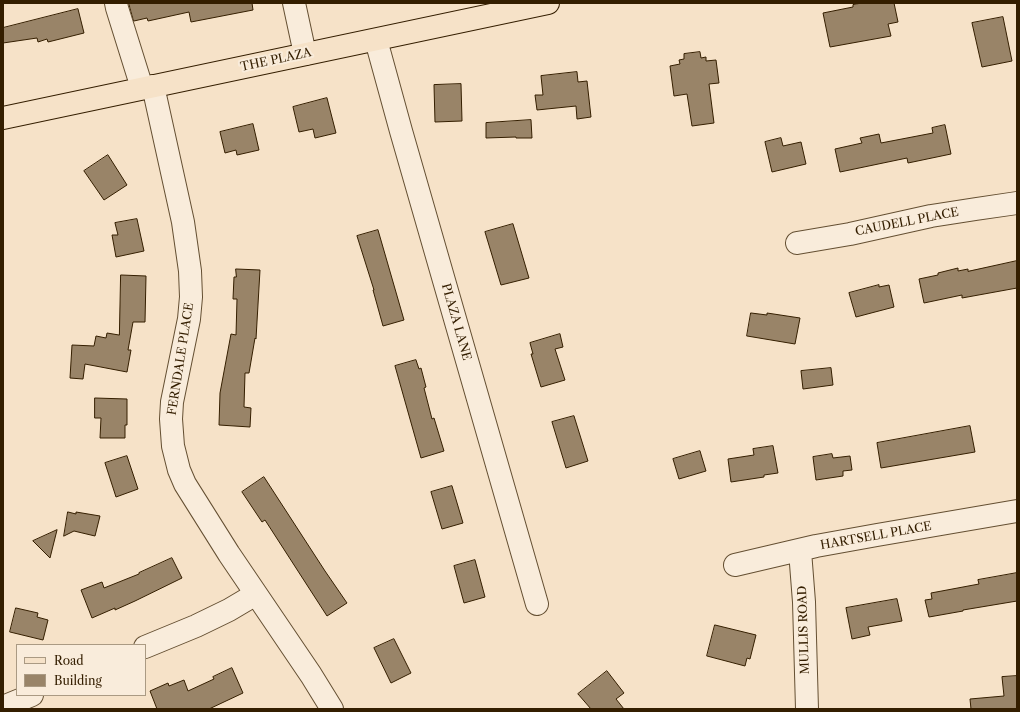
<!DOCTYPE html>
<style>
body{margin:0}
#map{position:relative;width:1020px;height:712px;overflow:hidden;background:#f6e2c8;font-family:"Libre Caslon Text",serif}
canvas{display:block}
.frame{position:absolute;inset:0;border:4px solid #341e00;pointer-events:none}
.legend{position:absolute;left:16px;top:644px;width:130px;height:52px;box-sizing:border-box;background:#f9ecdb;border:1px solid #aa9a83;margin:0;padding:5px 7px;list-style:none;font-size:12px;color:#341e00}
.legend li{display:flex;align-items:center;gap:8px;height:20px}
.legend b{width:20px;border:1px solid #aa9a83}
</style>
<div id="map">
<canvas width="1020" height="712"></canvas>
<div class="frame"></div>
<ul class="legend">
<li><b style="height:5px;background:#f6e2c8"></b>Road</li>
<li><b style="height:11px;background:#998468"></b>Building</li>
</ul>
</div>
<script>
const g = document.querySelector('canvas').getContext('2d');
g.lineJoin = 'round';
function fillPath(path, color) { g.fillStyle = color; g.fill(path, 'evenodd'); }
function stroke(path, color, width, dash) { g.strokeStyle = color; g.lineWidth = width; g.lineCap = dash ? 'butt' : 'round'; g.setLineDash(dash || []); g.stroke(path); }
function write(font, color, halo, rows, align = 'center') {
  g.font = font + ' "Libre Caslon Text",serif'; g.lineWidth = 4; g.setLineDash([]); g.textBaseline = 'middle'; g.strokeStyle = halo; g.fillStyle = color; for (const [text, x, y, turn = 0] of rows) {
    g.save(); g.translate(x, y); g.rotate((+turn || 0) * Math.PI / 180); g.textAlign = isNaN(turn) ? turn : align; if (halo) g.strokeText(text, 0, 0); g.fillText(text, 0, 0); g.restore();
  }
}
const building = new Path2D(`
 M 129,3 L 252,3 L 253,10 L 191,22 L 189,12 L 148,21 L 147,18 L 134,21 Z
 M 862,3 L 894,3 L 898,22 L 888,24 L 891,36 L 830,47 L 823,13 L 853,7 L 853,5 Z
 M 78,9 L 84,33 L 48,42 L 47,39 L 38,42 L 37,38 L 3,43 L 3,28 Z
 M 1003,17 L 1012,61 L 982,67 L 972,23 Z
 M 700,52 L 701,58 L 706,57 L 706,61 L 716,60 L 719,83 L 709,84 L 714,123 L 692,126 L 687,94 L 674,96 L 670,66 L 680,64 L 679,60 L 684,59 L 684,54 Z
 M 577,72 L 578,82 L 587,81 L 591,117 L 577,119 L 576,106 L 537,110 L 535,95 L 543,95 L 541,76 Z
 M 461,84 L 462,121 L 435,122 L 434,85 Z
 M 327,98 L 336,133 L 315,138 L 313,129 L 299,132 L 293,107 Z
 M 531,120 L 532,138 L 516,138 L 516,137 L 486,138 L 486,123 Z
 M 253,124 L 259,150 L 237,155 L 236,150 L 225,153 L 220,132 Z
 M 945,125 L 951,154 L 908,163 L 907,158 L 840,172 L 835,149 L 862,143 L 860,138 L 879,134 L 881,143 L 933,133 L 932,128 Z
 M 781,138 L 783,146 L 801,142 L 806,164 L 772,172 L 765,142 Z
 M 108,155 L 127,185 L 104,200 L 84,171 Z
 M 137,219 L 144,251 L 116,257 L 112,235 L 118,235 L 115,223 Z
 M 513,224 L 529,278 L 501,285 L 485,232 Z
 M 378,230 L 404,320 L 383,326 L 373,290 L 374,290 L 357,236 Z
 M 1017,261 L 1017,288 L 962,298 L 962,295 L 924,303 L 919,279 L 938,275 L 938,273 L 958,268 L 958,271 L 968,269 L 968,271 Z
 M 236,269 L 260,270 L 256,339 L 255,338 L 249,373 L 245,373 L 244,407 L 251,408 L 250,427 L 219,425 L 220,393 L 231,334 L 236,335 L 237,299 L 233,299 L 234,277 L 236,277 Z
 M 121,275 L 146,276 L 145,322 L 133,322 L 128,350 L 131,350 L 127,372 L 85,364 L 83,379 L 70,378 L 72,345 L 94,346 L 96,336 L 106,338 L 107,333 L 119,335 Z
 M 879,285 L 879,287 L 889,285 L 894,307 L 856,317 L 849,293 Z
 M 751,313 L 767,315 L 767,313 L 800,318 L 795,344 L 747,336 Z
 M 560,334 L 563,347 L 555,349 L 565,380 L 541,387 L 531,354 L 533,354 L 530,343 Z
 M 416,360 L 419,369 L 421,368 L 426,387 L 424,388 L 432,419 L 434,418 L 444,451 L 421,458 L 395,366 Z
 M 831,368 L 833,385 L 803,389 L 801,371 Z
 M 95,398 L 127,399 L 127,425 L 125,425 L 125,438 L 100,438 L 101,418 L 95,418 Z
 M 574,416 L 588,461 L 566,468 L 552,422 Z
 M 970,426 L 975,452 L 881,468 L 877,443 Z
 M 773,446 L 778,473 L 764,475 L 764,477 L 731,482 L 728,459 L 754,455 L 753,449 Z
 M 700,451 L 706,471 L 679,479 L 673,459 Z
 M 832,454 L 833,458 L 850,456 L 852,470 L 843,471 L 843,476 L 816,480 L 813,457 Z
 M 127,456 L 138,489 L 116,497 L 105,463 Z
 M 264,477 L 325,571 L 347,603 L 327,616 L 265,520 L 262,522 L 242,492 Z
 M 452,486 L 463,523 L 442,529 L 431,492 Z
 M 68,512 L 76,514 L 76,512 L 100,516 L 95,536 L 74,531 L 64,536 Z
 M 57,530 L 50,558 L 33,541 Z
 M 172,558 L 182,578 L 135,601 L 115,610 L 115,608 L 92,618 L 81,590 L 102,582 L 104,588 L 139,574 L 139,573 Z
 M 475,560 L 485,597 L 464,603 L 454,566 Z
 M 1017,573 L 1017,601 L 963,610 L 963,611 L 929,617 L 925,600 L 932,599 L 931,593 L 979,584 L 978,580 Z
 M 897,599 L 902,621 L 868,627 L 870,635 L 852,639 L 846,608 Z
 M 16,608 L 38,613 L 37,617 L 48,620 L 43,640 L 10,632 Z
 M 715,625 L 756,635 L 750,659 L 747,658 L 745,666 L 707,656 Z
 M 394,639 L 411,673 L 391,683 L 374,648 Z
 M 232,668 L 243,693 L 209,709 L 157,709 L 150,691 L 168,683 L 169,686 L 184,680 L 188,691 L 214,679 L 213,677 Z
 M 607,671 L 624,693 L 616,699 L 624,709 L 591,709 L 578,694 Z
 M 1017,676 L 1017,709 L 971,709 L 970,699 L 1004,696 L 1002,677 Z`);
fillPath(building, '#998468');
stroke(building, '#341e00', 1);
const minor = new Path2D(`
 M 116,3 L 117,8 L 142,88
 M 294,3 L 305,54
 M 376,40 L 401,131 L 537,604
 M 153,86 L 183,222 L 190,271 L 191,297 L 189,319 L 172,402 L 171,419 L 173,446 L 179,470 L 185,484 L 229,554 L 311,675 L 332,709
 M 797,243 L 850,234 L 931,216 L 976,209 L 1017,203
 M 800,551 L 804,602 L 807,709
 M 735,565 L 816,546 L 877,535 L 1017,511
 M 145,647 L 196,626 L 229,610 L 256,594
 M 3,707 L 32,695`);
const major = new Path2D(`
 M 3,118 L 548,3`);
stroke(minor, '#644f32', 24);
stroke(major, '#341e00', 24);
stroke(minor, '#f9ecdb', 22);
stroke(major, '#f6e2c8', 22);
write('12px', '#341e00', '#f9ecdb', [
 ["THE PLAZA",276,60,-12],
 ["CAUDELL PLACE",907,222,-11],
 ["PLAZA LANE",456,322,74],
 ["FERNDALE PLACE",181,359,-81],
 ["HARTSELL PLACE",876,536,-10],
 ["MULLIS ROAD",804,630,-92]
]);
</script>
